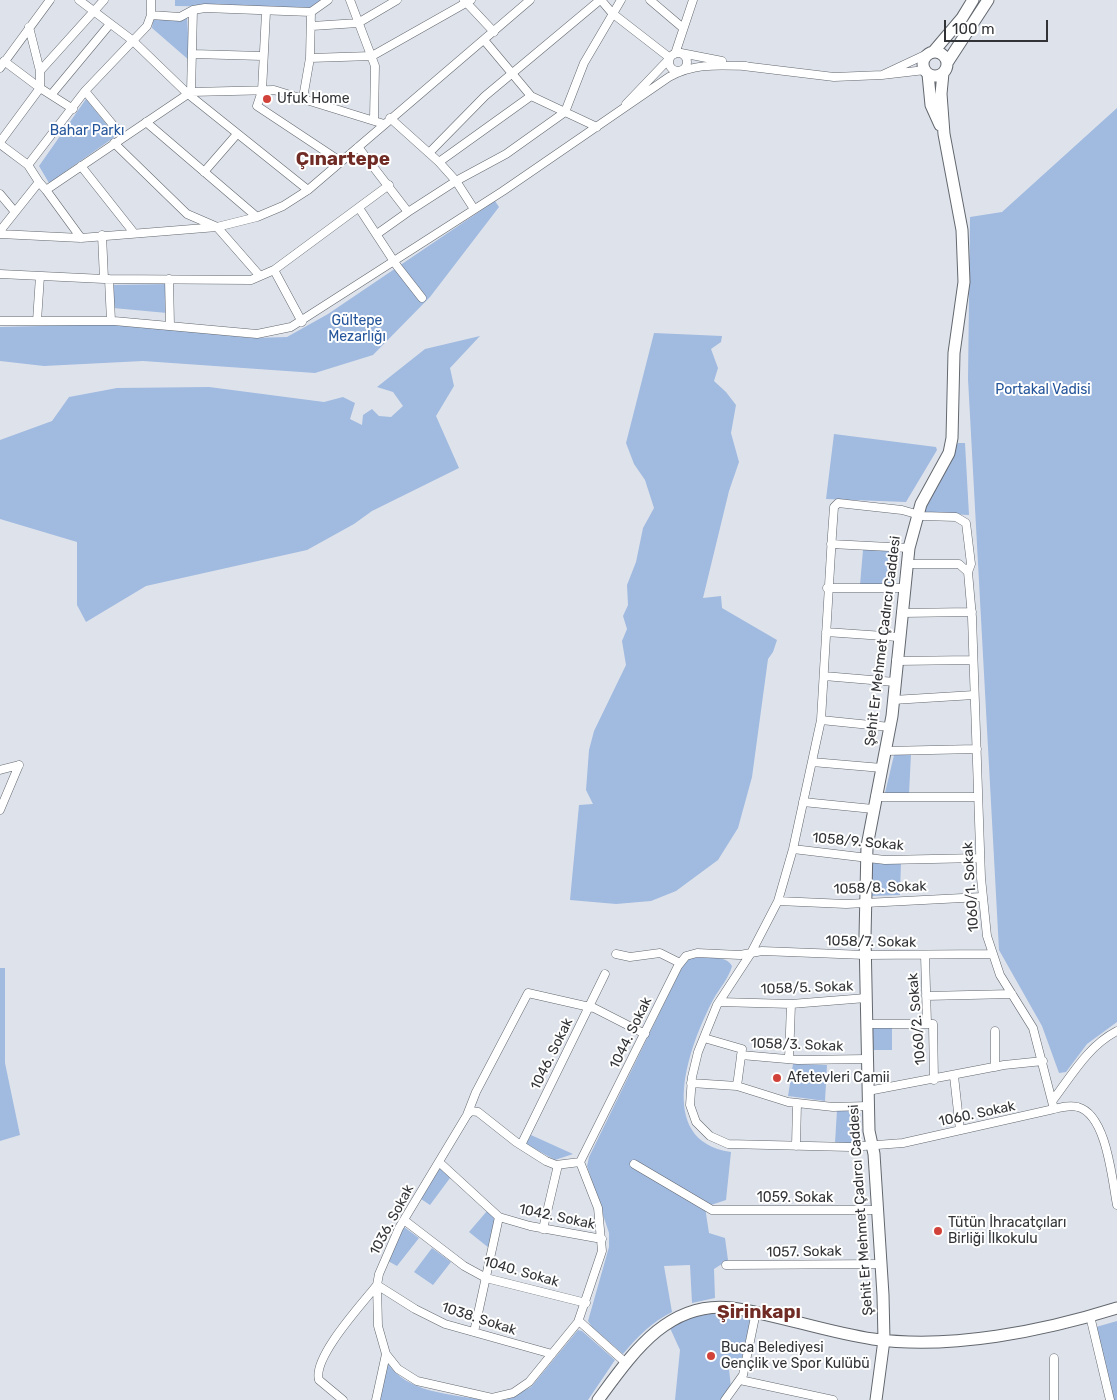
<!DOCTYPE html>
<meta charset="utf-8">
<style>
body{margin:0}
#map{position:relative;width:1117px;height:1400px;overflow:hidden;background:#dee3eb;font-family:Rubik,sans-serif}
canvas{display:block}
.scale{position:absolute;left:944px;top:20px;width:104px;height:22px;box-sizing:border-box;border:2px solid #313336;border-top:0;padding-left:6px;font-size:15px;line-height:18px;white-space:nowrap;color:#313336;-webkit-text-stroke:4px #fff;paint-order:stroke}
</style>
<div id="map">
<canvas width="1117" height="1400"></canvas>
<div class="scale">100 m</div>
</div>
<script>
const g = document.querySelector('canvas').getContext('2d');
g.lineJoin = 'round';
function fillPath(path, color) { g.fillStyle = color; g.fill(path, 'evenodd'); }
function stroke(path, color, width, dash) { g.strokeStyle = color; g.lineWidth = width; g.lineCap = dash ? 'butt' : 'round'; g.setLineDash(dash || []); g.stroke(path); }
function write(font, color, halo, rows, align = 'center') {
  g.font = font + ' Rubik,sans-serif'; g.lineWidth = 4; g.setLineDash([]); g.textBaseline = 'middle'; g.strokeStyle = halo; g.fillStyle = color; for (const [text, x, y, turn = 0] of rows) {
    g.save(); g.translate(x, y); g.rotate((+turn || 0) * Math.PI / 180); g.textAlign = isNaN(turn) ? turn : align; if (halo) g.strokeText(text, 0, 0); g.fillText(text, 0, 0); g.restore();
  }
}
fillPath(new Path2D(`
 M 175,0 L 322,0 L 310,8 L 175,6 Z
 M 187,18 L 190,61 L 152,28 L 153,19 Z
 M 86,99 L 116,136 L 49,183 L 39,166 Z
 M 1117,108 L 1117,1022 L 1087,1044 L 1066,1072 L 1059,1073 L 1042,1026 L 999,950 L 968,379 L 970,217 L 1002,212 Z
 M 495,201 L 499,207 L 430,297 L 373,355 L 315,373 L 143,361 L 44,366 L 0,361 L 0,327 L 122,324 L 253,338 L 287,337 L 328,314 Z
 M 167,284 L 167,313 L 113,308 L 112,285 Z
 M 654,333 L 722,336 L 721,342 L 711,349 L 718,368 L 714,381 L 726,392 L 736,405 L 731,433 L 739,462 L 729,491 L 703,598 L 721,596 L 722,608 L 777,640 L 773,652 L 768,659 L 752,777 L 738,828 L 718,860 L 676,891 L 651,901 L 616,904 L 570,900 L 579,805 L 593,804 L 586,790 L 589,750 L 594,731 L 626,665 L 622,641 L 627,629 L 623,616 L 628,605 L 627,585 L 636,562 L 643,528 L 654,508 L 645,480 L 634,464 L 626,443 Z
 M 480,336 L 450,368 L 454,386 L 436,416 L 459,468 L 372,511 L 354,524 L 307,550 L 146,586 L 86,622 L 77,605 L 77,542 L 0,519 L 0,440 L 52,421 L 69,397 L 117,388 L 209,387 L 324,402 L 343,397 L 355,403 L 350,419 L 362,425 L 363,415 L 372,409 L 379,416 L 391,417 L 403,406 L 393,392 L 377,387 L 425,349 Z
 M 834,434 L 936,447 L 937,450 L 906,502 L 826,499 Z
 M 958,443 L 965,443 L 969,515 L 925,513 L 924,507 Z
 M 892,549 L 895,551 L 894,569 L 897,572 L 895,585 L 860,585 L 863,550 Z
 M 911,754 L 909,794 L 885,793 L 894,755 Z
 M 901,862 L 900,895 L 871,896 L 871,863 Z
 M 699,957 C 710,957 727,956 732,966 C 729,978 719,989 713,1000 C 690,1044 653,1141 731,1152 L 726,1200 L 705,1207 L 709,1233 L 725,1238 L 728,1260 L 714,1269 L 715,1298 L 692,1303 L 690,1265 L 664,1266 L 672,1312 C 652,1322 638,1336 623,1354 L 592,1327 L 588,1321 L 609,1247 L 609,1233 L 587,1166 L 589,1157 L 683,965 L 689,959 Z
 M 0,968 L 5,968 L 5,1063 L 20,1135 L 0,1141 Z
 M 869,1024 L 892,1024 L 892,1050 L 870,1050 Z
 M 793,1064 L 827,1065 L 825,1101 L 788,1096 Z
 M 837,1110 L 860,1112 L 862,1143 L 835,1143 Z
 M 531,1135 L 573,1154 L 555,1160 L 526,1144 Z
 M 440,1167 L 450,1178 L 430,1205 L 421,1199 Z
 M 487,1211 L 495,1219 L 489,1248 L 469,1232 Z
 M 404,1227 L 419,1238 L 397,1266 L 388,1261 Z
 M 432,1248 L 451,1262 L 433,1285 L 414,1272 Z
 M 715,1313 L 751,1318 L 741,1362 L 729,1369 L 731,1388 L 722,1400 L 675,1400 L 680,1350 L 670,1328 L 684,1319 Z
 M 1117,1321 L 1117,1400 L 1114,1400 L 1096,1327 Z
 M 578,1330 L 582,1331 L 615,1360 L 588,1400 L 505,1400 L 531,1387 Z
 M 387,1362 C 406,1393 451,1394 484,1400 L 377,1400 Z`), '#a1bae0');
const street = new Path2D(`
 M 79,0 L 132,40 L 188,94 L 308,190
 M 350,0 L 375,66 L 374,119
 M 464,0 L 494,32
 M 601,0 L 612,13 L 670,58 L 626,104
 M 650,0 L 683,28
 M 266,12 L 262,91 L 257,106 L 340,161
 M 151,15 L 180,17 L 193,10 L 205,8 L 311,12 L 328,0
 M 312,26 L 358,23 L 397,0
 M 484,40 L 531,96
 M 681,53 L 722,61
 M669 62a9 9 0 1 1 18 0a9 9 0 1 1-18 0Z
 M 193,54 L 262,56
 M 675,54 L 693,0
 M 310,58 L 372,56 L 471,0
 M 4,61 L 40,88 L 73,109
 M 743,66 L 834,77 L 882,75
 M 0,68 L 50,0
 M 925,70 L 882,75 L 929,53
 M 40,71 L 104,0
 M 85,91 L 123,137
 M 191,92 L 193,10
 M 51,95 L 110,24
 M 303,98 L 310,58 L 311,12
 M 146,122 L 257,217
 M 0,142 L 40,88 L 40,71 L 29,27
 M 114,143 L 187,214 L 217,227 L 259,275
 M 0,144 L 28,165 L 39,182 L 0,231
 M 358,147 L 408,212 L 456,181 L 439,162 L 390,118
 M 429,153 L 485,96 L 600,0
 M 439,162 L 531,96 L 565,112 L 584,63 L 621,0
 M 28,165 L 85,91 L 147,26 L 151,15 L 151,0
 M 81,166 L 134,233
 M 204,172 L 237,134
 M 39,182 L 46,190 L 191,92 L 274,90 L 384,124
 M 46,190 L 81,238
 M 0,194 L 15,212
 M 359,208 L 397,266 L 422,298
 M 474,209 L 456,181 L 506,154 L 565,112 L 597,127
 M 0,234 L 81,238 L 217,227 L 257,217 L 283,206 L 308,190 L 530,0
 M 377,234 L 408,212
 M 102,235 L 104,279
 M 274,270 L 302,322
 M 0,274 L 104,279 L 251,280 L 274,270 L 389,185
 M 109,279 L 111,321
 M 169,279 L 170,325
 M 0,321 L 114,321 L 257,334 L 291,327 L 503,191 L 669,77 C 695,63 718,65 746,66
 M 37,321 L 40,276
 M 831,544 L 909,548
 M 906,564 L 959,564 L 968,572
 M 827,588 L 903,588
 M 901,613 L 972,612
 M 826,632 L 898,637
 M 896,661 L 973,660
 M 824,676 L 895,682
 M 893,700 L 974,695
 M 821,720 L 890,727
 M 885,751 L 977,749
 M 812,762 L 882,768
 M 0,770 L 19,765
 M 875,797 L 978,797
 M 803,802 L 873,809
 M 0,810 L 19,765
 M 793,849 L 885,860 L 980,858
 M 778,901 L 846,904 L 982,897
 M 616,954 L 630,957 L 660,953 L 680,963
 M 925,955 L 927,1024
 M 926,996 L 1012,994
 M 719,1002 L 791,1004 L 866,998
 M 866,1024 L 933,1024 L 934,1080
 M 741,1055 L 798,1060 L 867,1059
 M 789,1059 L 791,1004
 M 995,1067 L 995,1031
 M 954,1076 L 960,1130
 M 691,1083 L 737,1086 L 742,1049 L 704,1038
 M 737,1086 L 788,1102 L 833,1107 L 868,1106
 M 868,1091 L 1004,1065 L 1043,1061
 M 1053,1100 C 1072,1075 1088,1046 1117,1031
 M 1054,1109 L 1033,1028 L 1000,975 L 987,936 L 981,878 L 972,617 L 968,572 L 971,564 L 966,523 L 956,517 L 923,516 L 902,510 L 838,503 L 834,507 L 832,535 L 821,720 L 793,849 L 778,901 L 751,953 L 717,1005 L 698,1052 L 692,1077 L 690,1105 L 696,1122 L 710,1136 L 728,1144 L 850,1147 L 903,1143 L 1054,1109 C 1062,1107 1070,1105 1078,1107 C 1107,1115 1112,1180 1117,1205
 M 467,1115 L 471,1111 L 478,1112 L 516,1142 L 546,1161 L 556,1165 L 580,1162
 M 521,1145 L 605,974
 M 796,1146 L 797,1103
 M 439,1162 L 499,1217 L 530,1226 L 602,1239
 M 580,1162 L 598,1208 L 602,1251 L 578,1322 L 529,1382 L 513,1393 L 492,1398 L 417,1381 L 398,1369 L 386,1354 L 378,1326 L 377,1285 L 379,1274 L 399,1228 L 467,1115 L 476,1092 L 528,993 L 594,1008 L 645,1034
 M 580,1162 L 678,966 L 686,956 L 697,953 L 740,955 L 762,951 L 865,955 L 991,954
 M 634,1164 L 712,1210 L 878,1210
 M 404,1220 L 464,1266 L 486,1278 L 586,1303
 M 543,1229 L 558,1165
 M 726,1265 L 882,1264
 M 377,1285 L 415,1309 L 445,1324 L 552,1354
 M 1090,1316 L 1110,1400
 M 579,1321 L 626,1363
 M 474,1332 L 499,1217
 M 740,1380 L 833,1400
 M 343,1400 L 319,1380 C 312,1358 362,1304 377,1285
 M 376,1400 L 386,1354
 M 725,1400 L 743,1375 L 756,1312
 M 1054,1400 L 1054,1358`);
const secondary = new Path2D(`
 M 934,51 L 962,18 L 973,0
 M923 64a12 12 0 1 1 24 0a12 12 0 1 1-24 0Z
 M 947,63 L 988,0
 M 928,74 L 931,105 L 940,125
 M 598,1400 C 632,1354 668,1300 732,1308 C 779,1315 826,1332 873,1339 C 950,1350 1044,1331 1117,1308
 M 876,1400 L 884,1340 L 883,1295 L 874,1154 L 869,1131 L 865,937 L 867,846 L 892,716 L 909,548 L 921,504 L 949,453 L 952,438 L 954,353 L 964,282 L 962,230 L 944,134 L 941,94 L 943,73`);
stroke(street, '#63686f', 9);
stroke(secondary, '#63686f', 13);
stroke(street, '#fff', 8);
stroke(secondary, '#fff', 11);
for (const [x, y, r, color] of [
 [267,99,5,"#d1433a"],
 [777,1078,5,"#d1433a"],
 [938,1231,5,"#d1433a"],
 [711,1356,5,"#d1433a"]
]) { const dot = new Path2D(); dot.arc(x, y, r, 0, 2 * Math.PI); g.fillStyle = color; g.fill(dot); stroke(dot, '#fff', 2); }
write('14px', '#313336', '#fff', [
 ["Ufuk Home",277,99],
 ["Afetevleri Camii",787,1078],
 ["Tütün İhracatçıları",948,1223],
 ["Birliği İlkokulu",948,1239],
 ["Buca Belediyesi",721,1348],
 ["Gençlik ve Spor Kulübü",721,1364]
], 'left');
write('14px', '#25559b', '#fff', [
 ["Bahar Parkı",87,131],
 ["Gültepe",357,321],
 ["Mezarlığı",357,337],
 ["Portakal Vadisi",1043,390]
]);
write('14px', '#313336', '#fff', [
 ["Şehit Er Mehmet Çadırcı Caddesi",883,641,-83],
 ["1058/9. Sokak",858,842,5],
 ["1060/1. Sokak",971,887,-94],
 ["1058/8. Sokak",880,888,-2],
 ["1058/7. Sokak",871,942,1],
 ["1058/5. Sokak",807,988,-2],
 ["1060/2. Sokak",917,1019,-95],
 ["1044. Sokak",631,1033,-64],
 ["1058/3. Sokak",797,1045,2],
 ["1046. Sokak",552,1054,-64],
 ["1060. Sokak",977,1114,-12],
 ["1059. Sokak",795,1198],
 ["Şehit Er Mehmet Çadırcı Caddesi",861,1210,-94],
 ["1042. Sokak",557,1217,12],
 ["1036. Sokak",392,1220,-62],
 ["1057. Sokak",804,1252,-1],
 ["1040. Sokak",521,1272,16],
 ["1038. Sokak",479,1319,18]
]);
write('bold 19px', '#702b24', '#fff', [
 ["Çınartepe",343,160],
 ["Şirinkapı",759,1313]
]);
</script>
